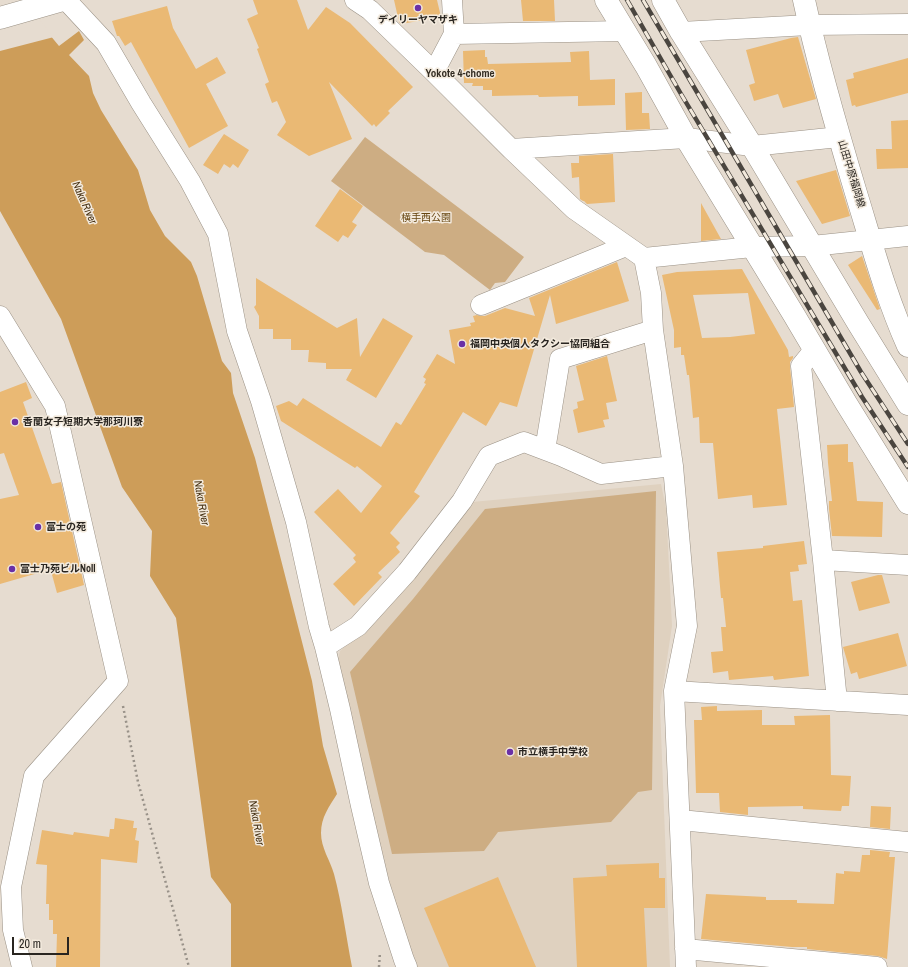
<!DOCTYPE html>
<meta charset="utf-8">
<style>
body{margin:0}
#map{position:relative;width:908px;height:967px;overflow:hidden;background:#e6dcd0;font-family:"Archivo Narrow",sans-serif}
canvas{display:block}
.scale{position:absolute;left:12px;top:937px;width:57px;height:18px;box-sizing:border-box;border:2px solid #292520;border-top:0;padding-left:5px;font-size:12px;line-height:14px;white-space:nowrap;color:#292520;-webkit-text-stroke:3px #f3eadd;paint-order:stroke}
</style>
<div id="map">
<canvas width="908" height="967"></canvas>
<div class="scale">20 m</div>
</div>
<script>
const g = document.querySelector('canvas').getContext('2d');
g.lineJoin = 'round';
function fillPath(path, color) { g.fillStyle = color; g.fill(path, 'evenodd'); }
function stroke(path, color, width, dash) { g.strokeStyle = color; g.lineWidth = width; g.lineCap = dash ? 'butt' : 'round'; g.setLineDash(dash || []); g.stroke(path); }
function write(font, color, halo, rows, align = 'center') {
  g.font = font + ' "Archivo Narrow","Noto Sans JP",sans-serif'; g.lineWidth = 3; g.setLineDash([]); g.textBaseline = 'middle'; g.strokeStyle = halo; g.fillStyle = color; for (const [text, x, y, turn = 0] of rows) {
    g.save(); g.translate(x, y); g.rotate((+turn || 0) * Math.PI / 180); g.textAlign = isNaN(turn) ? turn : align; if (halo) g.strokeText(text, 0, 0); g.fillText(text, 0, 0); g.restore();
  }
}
fillPath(new Path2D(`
 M 661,484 L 666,508 L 672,626 L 660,706 L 670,967 L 416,967 L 401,929 L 369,798 L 338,660 L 340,651 L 403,589 L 462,503 Z`), '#dfd1bf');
fillPath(new Path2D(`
 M 365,137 L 524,257 L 505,282 L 495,283 L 490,290 L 444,255 L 425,252 L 331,181 Z
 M 656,491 L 652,790 L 638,792 L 611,822 L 498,832 L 484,851 L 392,854 L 350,672 L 413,599 L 485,509 Z`), '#cdad83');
fillPath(new Path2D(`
 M 0,0 L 21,0 L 59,46 L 79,31 L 84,40 L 69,55 L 89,76 L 93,93 L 101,110 L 138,170 L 150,210 L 165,236 L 191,262 L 197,276 L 222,361 L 231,373 L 233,393 L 255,458 L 312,681 L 323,746 L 337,794 C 329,807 321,817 321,833 C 321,848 330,860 334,874 C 342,904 346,936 352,967 L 231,967 L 231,904 L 211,877 L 176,618 L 150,576 L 152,531 L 122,487 L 61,319 L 0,211 Z`), '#cd9d59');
fillPath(new Path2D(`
 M 0,0 L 23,0 L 54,37 L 0,51 Z`), '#e6dcd0');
fillPath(new Path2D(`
 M 253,0 L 297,0 L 308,30 L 326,7 L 350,23 L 413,87 L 388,111 L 390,113 L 376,127 L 374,124 L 372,126 L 329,82 L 352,139 L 309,156 L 277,135 L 286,122 L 277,101 L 272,103 L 265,84 L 269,82 L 257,49 L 259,48 L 247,19 L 258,14 Z
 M 394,0 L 437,0 L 441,17 L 401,24 L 399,22 Z
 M 521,0 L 554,0 L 555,21 L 523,21 Z
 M 167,6 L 173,28 L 196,69 L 217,57 L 226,73 L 206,84 L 228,126 L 189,148 L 131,42 L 125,46 L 119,36 L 117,36 L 112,21 Z
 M 798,37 L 816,99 L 783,108 L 778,94 L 754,101 L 749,85 L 755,83 L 746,50 L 791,38 Z
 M 485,50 L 485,57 L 487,57 L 488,64 L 571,62 L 570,52 L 589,51 L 590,80 L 615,79 L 615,105 L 578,106 L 578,96 L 539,97 L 538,95 L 492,96 L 492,90 L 483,90 L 483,86 L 472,86 L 473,83 L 464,83 L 463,51 Z
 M 908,58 L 908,93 L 856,107 L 855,105 L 852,106 L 846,80 L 854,78 L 853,73 Z
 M 642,92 L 642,113 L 649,113 L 650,129 L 626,130 L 625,93 Z
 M 908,120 L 908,168 L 877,169 L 876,149 L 892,149 L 891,121 Z
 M 224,134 L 249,150 L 238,168 L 233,164 L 230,168 L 224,164 L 218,174 L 203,165 Z
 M 613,154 L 615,202 L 587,204 L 584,201 L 583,201 L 580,199 L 579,177 L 572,178 L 571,163 L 579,163 L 579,156 Z
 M 836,170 L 850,216 L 822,224 L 796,181 Z
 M 340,189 L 363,206 L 352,222 L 357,225 L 348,238 L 343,235 L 338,242 L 315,226 Z
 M 701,203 L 721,239 L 701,241 Z
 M 862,256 L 880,309 L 877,310 L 848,265 Z
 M 617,262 L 629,301 L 556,324 L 550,295 L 517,407 L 500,402 L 486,426 L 463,412 L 414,492 L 420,496 L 390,533 L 400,543 L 396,547 L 400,552 L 378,573 L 382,577 L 354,606 L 333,584 L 356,562 L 353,558 L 356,555 L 314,512 L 338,489 L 361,513 L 382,486 L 357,466 L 355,468 L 281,421 L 276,406 L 289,401 L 297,406 L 303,398 L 381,447 L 396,422 L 401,425 L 426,384 L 424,383 L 426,379 L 423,377 L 437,354 L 455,364 L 449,330 L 471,326 L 470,323 L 475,322 L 473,316 L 477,315 L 480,316 L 485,316 L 505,308 L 535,316 L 529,298 Z
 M 742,269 L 788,350 L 789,357 L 793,356 L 793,358 L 790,362 L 790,367 L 794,407 L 777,409 L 787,505 L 753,508 L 752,495 L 718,499 L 713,443 L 700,443 L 699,417 L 693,418 L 689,375 L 687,375 L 684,355 L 681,355 L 681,347 L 674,348 L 674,330 L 662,275 L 677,272 ZM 748,293 L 755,334 L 730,337 L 702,338 L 693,295 Z
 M 256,278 L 337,328 L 357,318 L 360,357 L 383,318 L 413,336 L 376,398 L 346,380 L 352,369 L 326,369 L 326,363 L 308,362 L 309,350 L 291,350 L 291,339 L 273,339 L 273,329 L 259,329 L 259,316 L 254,307 L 256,305 Z
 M 607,356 L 617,401 L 606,403 L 609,419 L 603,420 L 605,427 L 578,433 L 573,410 L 578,408 L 577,402 L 584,400 L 576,366 Z
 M 26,382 L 32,398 L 23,402 L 52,484 L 61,482 L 84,585 L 57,593 L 51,571 L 38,574 L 38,573 L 0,584 L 0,499 L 19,495 L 4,453 L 0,454 L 0,392 Z
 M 848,444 L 848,462 L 853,462 L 857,501 L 883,502 L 882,537 L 832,536 L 829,509 L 829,501 L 832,501 L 828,463 L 827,445 Z
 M 804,541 L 807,564 L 798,565 L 799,571 L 790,572 L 793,601 L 802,600 L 809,676 L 774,680 L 773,676 L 729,680 L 728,671 L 713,673 L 711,652 L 723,651 L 721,627 L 726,627 L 723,598 L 721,598 L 717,552 L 763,548 L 763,546 Z
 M 878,575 L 882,575 L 890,603 L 859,611 L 851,582 Z
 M 898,633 L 907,666 L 859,679 L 857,672 L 851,674 L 843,647 Z
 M 717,706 L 717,711 L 762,710 L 762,725 L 795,725 L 794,716 L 830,715 L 831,775 L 851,776 L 849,806 L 842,806 L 841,811 L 803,809 L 803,806 L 748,807 L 748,815 L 720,812 L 719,793 L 696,793 L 694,720 L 702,720 L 701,707 Z
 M 871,806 L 891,807 L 890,829 L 870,827 Z
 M 115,818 L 134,821 L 133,828 L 137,828 L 135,840 L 139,841 L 137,863 L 101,859 L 100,967 L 56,967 L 57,934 L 53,934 L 53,920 L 49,920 L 49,904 L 46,904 L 47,865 L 36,864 L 42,830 L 73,835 L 74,832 L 109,837 L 110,829 L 114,829 Z
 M 870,850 L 890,852 L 889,857 L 895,857 L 887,959 L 878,956 L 807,949 L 807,947 L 792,947 L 701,939 L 706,894 L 766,897 L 766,900 L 797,900 L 797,903 L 834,904 L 836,873 L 844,874 L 844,871 L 860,872 L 862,855 L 870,855 Z
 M 659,863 L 659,878 L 665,878 L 665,908 L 644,908 L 647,967 L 577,967 L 573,878 L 607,876 L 606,865 Z
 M 498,877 L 536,967 L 449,967 L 424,908 Z`), '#eab974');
const street = new Path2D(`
 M 66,0 L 106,43 L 141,103 L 190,181 L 218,234 L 237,331 L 261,401 L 296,522 L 319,627 L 325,647 L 340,709 L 361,806 L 379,883 L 404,960 L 407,967
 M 355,0 L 370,10 L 434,72 L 511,149 L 574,209 L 644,258 L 752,247 L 812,246 L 908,236
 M 681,32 L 809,25 L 908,24
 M 454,34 L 625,31
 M 434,72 L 454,34 L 452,0
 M 511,149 L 686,138 L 752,146 L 839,137
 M 644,258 L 651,293 L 653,330 L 673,466 L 687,626 L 674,691 L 686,967
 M 481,305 L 626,246
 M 0,316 L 55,406 L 118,681 L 34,776 L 11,887 L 13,930 L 22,967
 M 814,350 L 801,366 L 823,560 L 837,701
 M 545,450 L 560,359 L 653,330
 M 823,560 L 908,565
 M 325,647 L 358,626 L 407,572 L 462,501 L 489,456 L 524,442 L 561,456 L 601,474 L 673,466
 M 674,691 L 908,705
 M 680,820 L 908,842
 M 685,949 L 877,967`);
const secondary = new Path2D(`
 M 606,0 L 646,66 L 686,138 L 794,315 L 846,403 L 908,503
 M 663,0 L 681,32 L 752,146 L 858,323 L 908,404
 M 804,0 C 818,65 837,130 856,193 C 872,245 886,297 908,346
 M 0,18 L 63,0`);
stroke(street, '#9a9185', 21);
stroke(secondary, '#9a9185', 23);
stroke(new Path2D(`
 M 123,706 L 138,782 L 189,967
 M 379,967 L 380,952`), '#999289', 2.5, [2, 3]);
stroke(street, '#fff', 20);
stroke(secondary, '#fff', 22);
const rail = new Path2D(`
 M 627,0 L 681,94 L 862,397 L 908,467
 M 643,0 L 861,372 L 908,444`);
stroke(rail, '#4a453f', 4.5);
stroke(rail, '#f3eadd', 3, [9]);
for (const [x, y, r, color] of [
 [418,8,4,"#6a30a6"],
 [462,344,4,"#6a30a6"],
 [15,422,4,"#6a30a6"],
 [38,527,4,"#6a30a6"],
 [12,569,4,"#6a30a6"],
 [510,752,4,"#6a30a6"]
]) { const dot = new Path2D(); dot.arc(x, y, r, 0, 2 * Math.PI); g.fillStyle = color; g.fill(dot); stroke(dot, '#f3eadd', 1.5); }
write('bold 10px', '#292520', '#f3eadd', [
 ["デイリーヤマザキ",418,20,"center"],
 ["福岡中央個人タクシー協同組合",470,344],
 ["香蘭女子短期大学那珂川寮",23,422],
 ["富士の苑",46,527],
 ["富士乃苑ビルNoII",20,569],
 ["市立横手中学校",518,752]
], 'left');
write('10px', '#292520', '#f3eadd', [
 ["山田中原福岡線",851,174,73]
]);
write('10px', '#674611', '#f3eadd', [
 ["横手西公園",426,218]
]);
write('bold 11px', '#322b21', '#f3eadd', [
 ["Yokote 4-chome",460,74]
]);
write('italic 11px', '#453012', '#f3eadd', [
 ["Naka River",84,203,66],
 ["Naka River",201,503,80],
 ["Naka River",256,823,80]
]);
</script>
